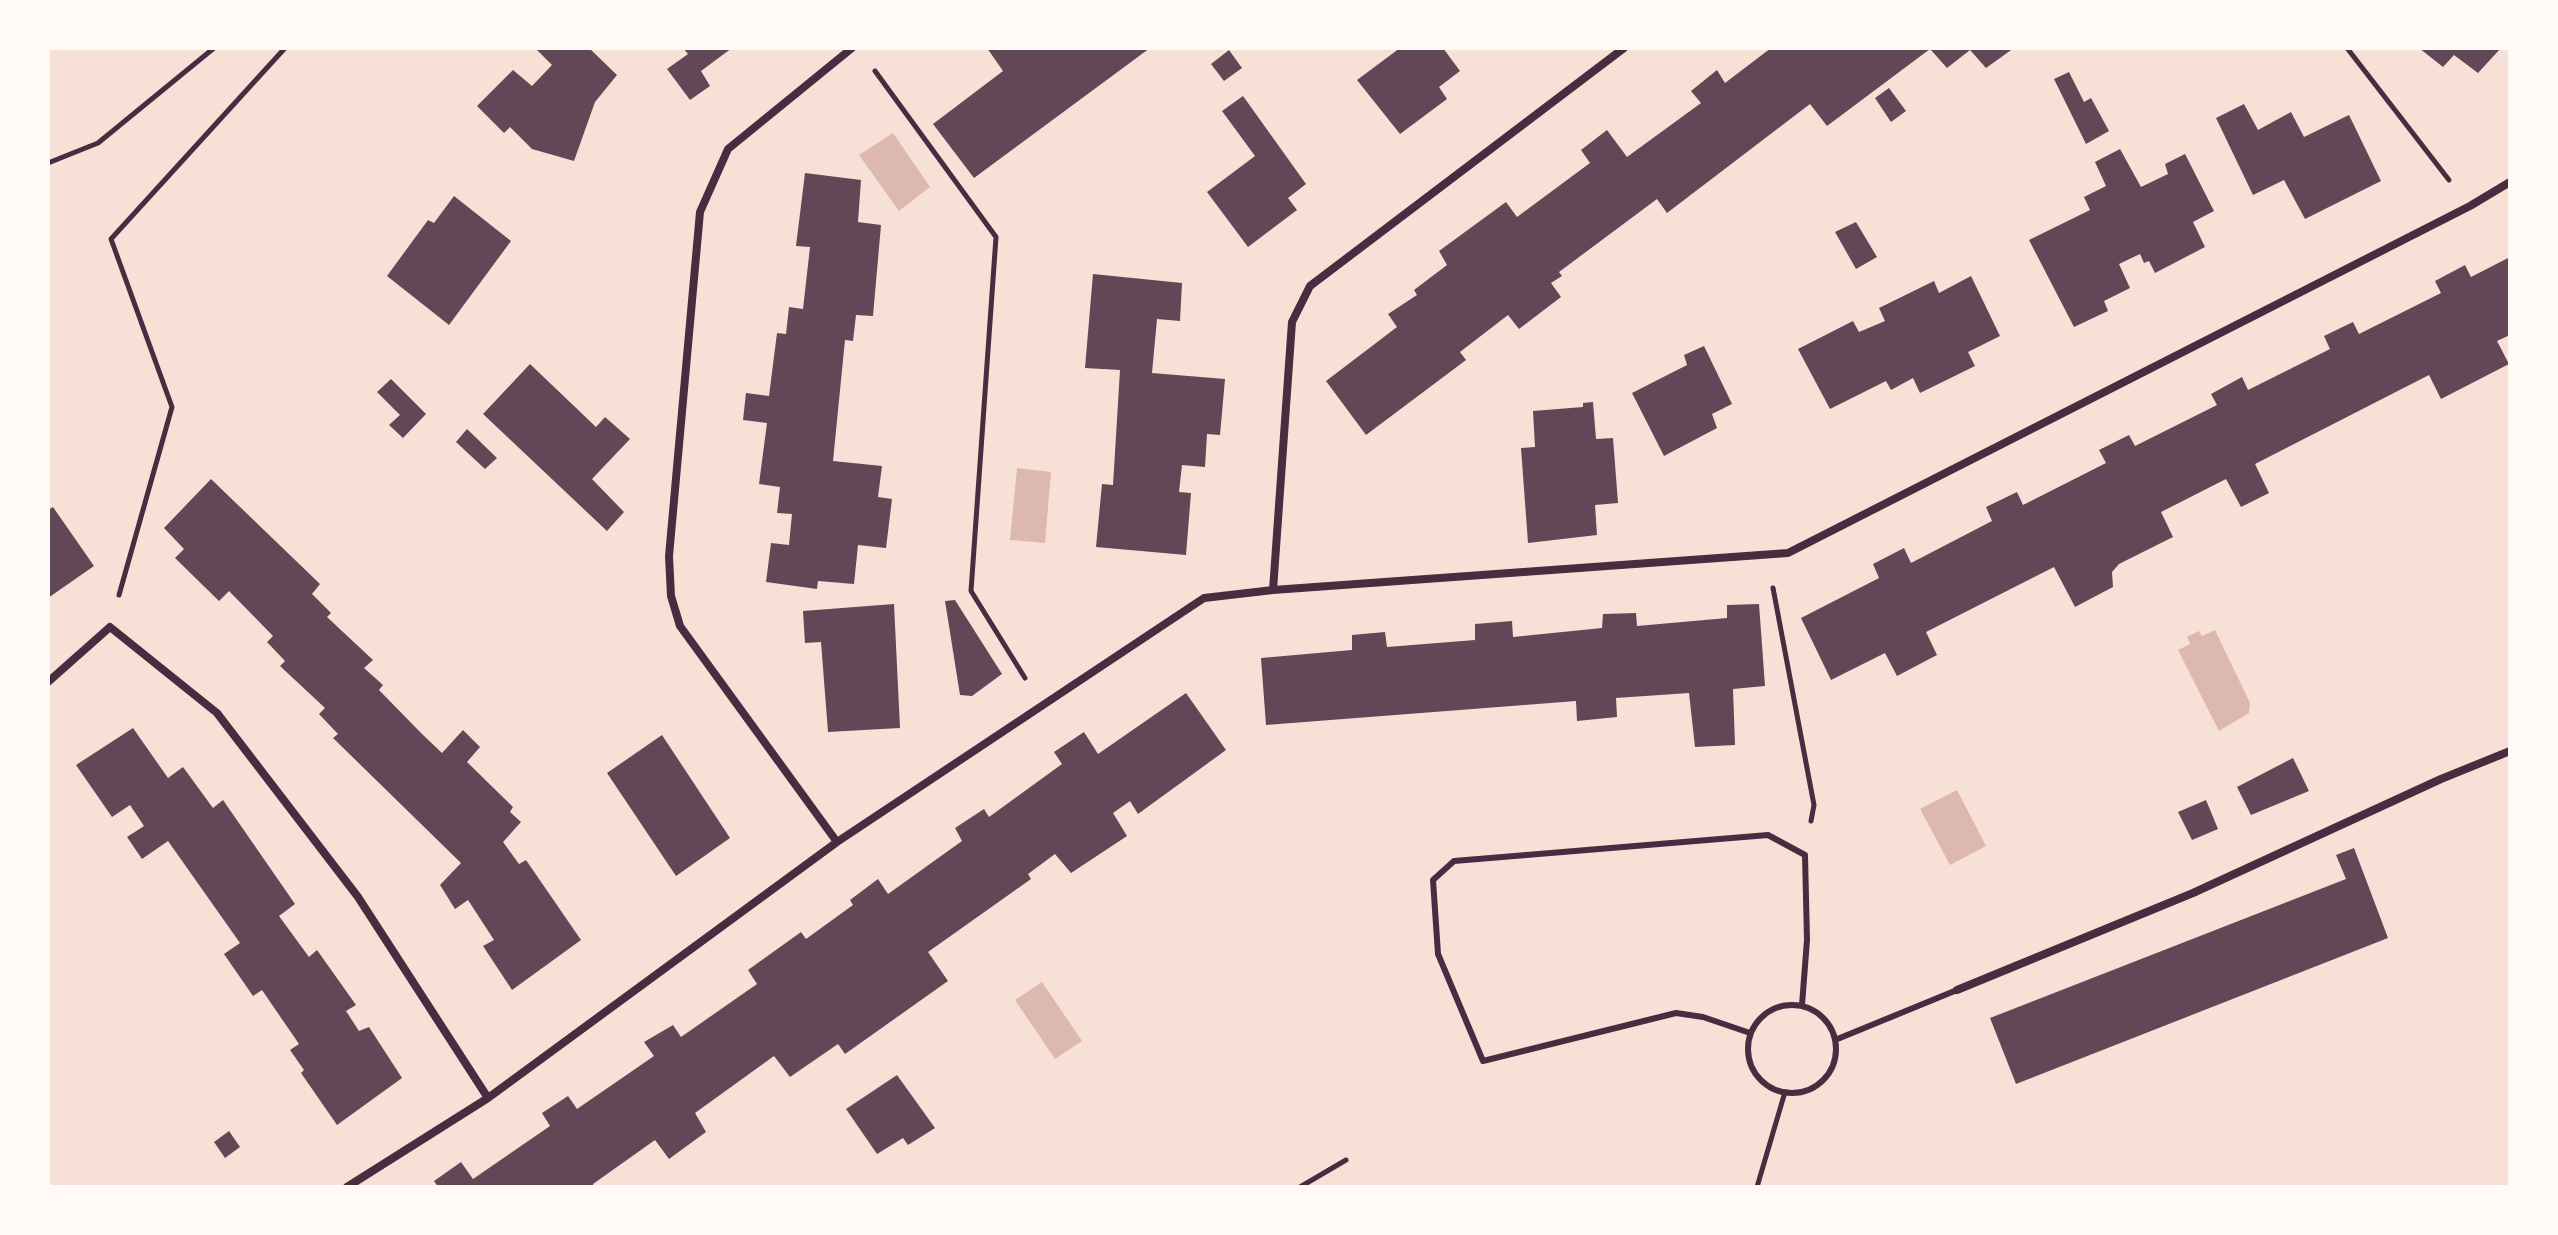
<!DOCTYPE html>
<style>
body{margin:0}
#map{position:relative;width:2558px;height:1235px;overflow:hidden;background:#f7e1d7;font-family:Commissioner,sans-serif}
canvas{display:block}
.frame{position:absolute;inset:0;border:50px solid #fffaf5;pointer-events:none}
</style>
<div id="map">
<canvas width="2558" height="1235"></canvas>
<div class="frame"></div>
</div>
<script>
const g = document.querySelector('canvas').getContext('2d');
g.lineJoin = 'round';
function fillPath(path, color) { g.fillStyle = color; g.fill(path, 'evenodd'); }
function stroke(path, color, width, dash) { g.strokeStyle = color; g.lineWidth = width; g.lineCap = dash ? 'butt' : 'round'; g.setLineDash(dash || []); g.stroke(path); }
fillPath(new Path2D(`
 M 893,133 L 930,187 L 899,211 L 859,155 Z
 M 1017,468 L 1051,472 L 1045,543 L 1010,540 Z
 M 2215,630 L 2250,703 L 2249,713 L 2219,731 L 2178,650 L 2190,644 L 2187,637 L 2199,631 L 2202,636 Z
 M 1957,790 L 1986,846 L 1950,865 L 1920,809 Z
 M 1042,982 L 1082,1041 L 1055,1059 L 1015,1000 Z`), '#dcb8b0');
fillPath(new Path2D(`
 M 535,48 L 589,48 L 617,75 L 595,102 L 574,161 L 532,149 L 510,127 L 504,133 L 477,106 L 513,70 L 532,86 L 552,65 Z
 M 683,48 L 732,48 L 701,71 L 710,86 L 690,100 L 667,69 L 688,54 Z
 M 987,48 L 1150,48 L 974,178 L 933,124 L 1003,71 Z
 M 1400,48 L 1443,48 L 1460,71 L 1439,87 L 1447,99 L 1400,134 L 1357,80 Z
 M 1771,48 L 2014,48 L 1986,68 L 1970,50 L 1947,68 L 1930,49 L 1827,126 L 1810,104 L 1667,213 L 1657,199 L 1559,272 L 1562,276 L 1551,283 L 1561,297 L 1519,329 L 1508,315 L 1460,352 L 1466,360 L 1366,435 L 1326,381 L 1397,327 L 1388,314 L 1417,295 L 1414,290 L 1447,265 L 1439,251 L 1506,202 L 1517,217 L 1590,163 L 1581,150 L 1607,130 L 1627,157 L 1701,103 L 1691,91 L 1717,70 L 1725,83 Z
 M 2419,48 L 2501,48 L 2478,73 L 2454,55 L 2443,67 Z
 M 1229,50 L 1242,68 L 1224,81 L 1211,64 Z
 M 2069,72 L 2084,102 L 2091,98 L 2109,131 L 2086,144 L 2054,79 Z
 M 1889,88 L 1906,111 L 1891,122 L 1875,98 Z
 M 1243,96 L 1306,184 L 1288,198 L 1297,210 L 1248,247 L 1207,192 L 1255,156 L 1222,111 Z
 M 2244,104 L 2258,130 L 2291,112 L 2304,137 L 2349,115 L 2381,181 L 2305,219 L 2284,180 L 2253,195 L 2216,118 Z
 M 2120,149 L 2141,187 L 2168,174 L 2165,164 L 2185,154 L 2214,211 L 2193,222 L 2205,247 L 2155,273 L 2149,261 L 2144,263 L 2140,254 L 2119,264 L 2130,288 L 2104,301 L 2108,311 L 2074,327 L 2029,240 L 2090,210 L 2084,197 L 2106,186 L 2095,162 Z
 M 805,173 L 861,180 L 858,222 L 881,225 L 873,316 L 856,315 L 853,341 L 845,340 L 833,461 L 882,466 L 878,497 L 892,499 L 886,548 L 858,545 L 854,584 L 818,581 L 817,589 L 766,582 L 771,543 L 789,545 L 792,514 L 777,513 L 780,487 L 759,484 L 767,423 L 743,420 L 746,393 L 769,396 L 777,333 L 786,334 L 789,307 L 803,309 L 810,247 L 796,246 Z
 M 454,196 L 511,241 L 449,325 L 387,276 L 428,220 L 434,223 Z
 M 1856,222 L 1877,257 L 1856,269 L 1835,232 Z
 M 2510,257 L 2510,335 L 2497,341 L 2509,364 L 2441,399 L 2429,375 L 2255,464 L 2269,493 L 2241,507 L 2226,479 L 2161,512 L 2173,537 L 2119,564 L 2112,572 L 2113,587 L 2075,607 L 2054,567 L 1926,632 L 1937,655 L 1897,676 L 1885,653 L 1831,680 L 1801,618 L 1879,578 L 1873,564 L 1904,548 L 1911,563 L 1992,521 L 1986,507 L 2017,492 L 2023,505 L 2106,463 L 2099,450 L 2129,435 L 2135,446 L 2217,405 L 2211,394 L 2242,377 L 2248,390 L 2330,349 L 2324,336 L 2353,322 L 2359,334 L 2441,293 L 2435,281 L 2465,265 L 2471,277 Z
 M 1093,274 L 1182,283 L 1180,321 L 1157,319 L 1152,373 L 1225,379 L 1220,435 L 1207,434 L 1205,467 L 1182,465 L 1179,492 L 1191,493 L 1186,555 L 1096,547 L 1102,484 L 1113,485 L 1120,370 L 1085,368 Z
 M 1971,276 L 2000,336 L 1968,352 L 1975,366 L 1920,393 L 1913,378 L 1891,390 L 1886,381 L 1830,409 L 1798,349 L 1853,321 L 1859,332 L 1885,321 L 1879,308 L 1934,281 L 1939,293 Z
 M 1704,346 L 1732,404 L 1712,414 L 1717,428 L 1664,456 L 1632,393 L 1687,365 L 1684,355 Z
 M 530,364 L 596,427 L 605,417 L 630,439 L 592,479 L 624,512 L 607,531 L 483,414 Z
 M 391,379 L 426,414 L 403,438 L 389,425 L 400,415 L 377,392 Z
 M 1593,402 L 1596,439 L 1613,438 L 1618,503 L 1595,505 L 1597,535 L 1528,543 L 1521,448 L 1535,447 L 1533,411 L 1583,407 L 1583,403 Z
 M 467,429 L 497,458 L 485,469 L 456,442 Z
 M 211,479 L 320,584 L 312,594 L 331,613 L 327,617 L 373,660 L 364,668 L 383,685 L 379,690 L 422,734 L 442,753 L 463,730 L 480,747 L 467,762 L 513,807 L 510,812 L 521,822 L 503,842 L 519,864 L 526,860 L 581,940 L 512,990 L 483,946 L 494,940 L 468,900 L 455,909 L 440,885 L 461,863 L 333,738 L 338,734 L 319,714 L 325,708 L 280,666 L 285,661 L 267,642 L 273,636 L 229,591 L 219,601 L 175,558 L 184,549 L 164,528 Z
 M 53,507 L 94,566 L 48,598 L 48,510 Z
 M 955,600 L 1002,674 L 972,696 L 960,695 L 945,601 Z
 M 894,604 L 900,728 L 828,732 L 821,642 L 805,643 L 803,611 Z
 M 1759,604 L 1765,686 L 1733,689 L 1735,745 L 1695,747 L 1689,693 L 1616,698 L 1617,717 L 1577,721 L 1576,701 L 1266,725 L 1261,658 L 1352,650 L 1352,635 L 1385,632 L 1387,647 L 1475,640 L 1475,624 L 1512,621 L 1513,637 L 1602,628 L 1603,614 L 1636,613 L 1637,626 L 1727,618 L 1727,605 Z
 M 1186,693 L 1226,750 L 1138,814 L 1130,801 L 1113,813 L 1127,836 L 1071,873 L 1055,854 L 1028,874 L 1031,879 L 928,952 L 948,981 L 845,1054 L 838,1044 L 790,1077 L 774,1056 L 695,1113 L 706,1132 L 669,1159 L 655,1140 L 593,1184 L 594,1187 L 438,1187 L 434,1181 L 461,1162 L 473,1179 L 550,1126 L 542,1113 L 568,1096 L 577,1109 L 654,1056 L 644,1042 L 673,1025 L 681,1037 L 757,984 L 748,970 L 801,932 L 806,939 L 853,905 L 850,900 L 878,879 L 888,894 L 962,841 L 955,828 L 984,809 L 989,817 L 1062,764 L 1054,752 L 1084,732 L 1098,754 Z
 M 133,728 L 168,778 L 183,767 L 213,808 L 223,800 L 295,904 L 279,916 L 309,957 L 317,950 L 356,1005 L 346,1011 L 359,1031 L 369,1027 L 402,1078 L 337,1125 L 301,1073 L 304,1070 L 290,1050 L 299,1044 L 262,990 L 253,996 L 224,954 L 240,943 L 168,841 L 142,859 L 127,837 L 144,826 L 130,805 L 112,817 L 76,765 Z
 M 662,735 L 730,838 L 676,876 L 607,773 Z
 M 2293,758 L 2309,791 L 2251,815 L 2237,787 Z
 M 2206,800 L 2218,829 L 2192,840 L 2178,812 Z
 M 2354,848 L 2388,938 L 2016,1084 L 1990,1018 L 2346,879 L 2336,855 Z
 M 897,1075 L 935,1128 L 908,1145 L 903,1138 L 877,1154 L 846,1109 Z
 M 229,1131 L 240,1147 L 225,1158 L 214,1142 Z`), '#644757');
stroke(new Path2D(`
 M 2347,48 L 2449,180
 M 875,71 L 996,237 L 971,591 L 1025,678
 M 48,163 L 98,143 L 214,48
 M 1773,588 L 1814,805 L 1811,821
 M 119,595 L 172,407 L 111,239 L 285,48
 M 1300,1187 L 1346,1160
 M 1757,1187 L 1785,1092`), '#4a2c40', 5);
stroke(new Path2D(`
 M1748 1049a44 44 0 1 1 88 0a44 44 0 1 1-88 0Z
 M 1750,1033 L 1703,1017 L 1676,1013 L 1483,1061 L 1438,954 L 1433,880 L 1454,861 L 1768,835 L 1805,855 L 1807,940 L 1802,1005
 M 1835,1040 L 1957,990`), '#4a2c40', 6);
stroke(new Path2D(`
 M 1273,590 L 1292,322 L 1310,286 L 1624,48
 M 48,682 L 110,627 L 217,713 L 358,897 L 488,1098
 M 837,842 L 680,626 L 671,596 L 669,556 L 700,212 L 728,149 L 852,48
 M 1957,990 L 2193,893 L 2441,779 L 2510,751
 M 347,1187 L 488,1098 L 837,842 L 1204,598 L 1273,590 L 1788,553 L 2470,206 L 2510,182`), '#4a2c40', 8);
</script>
